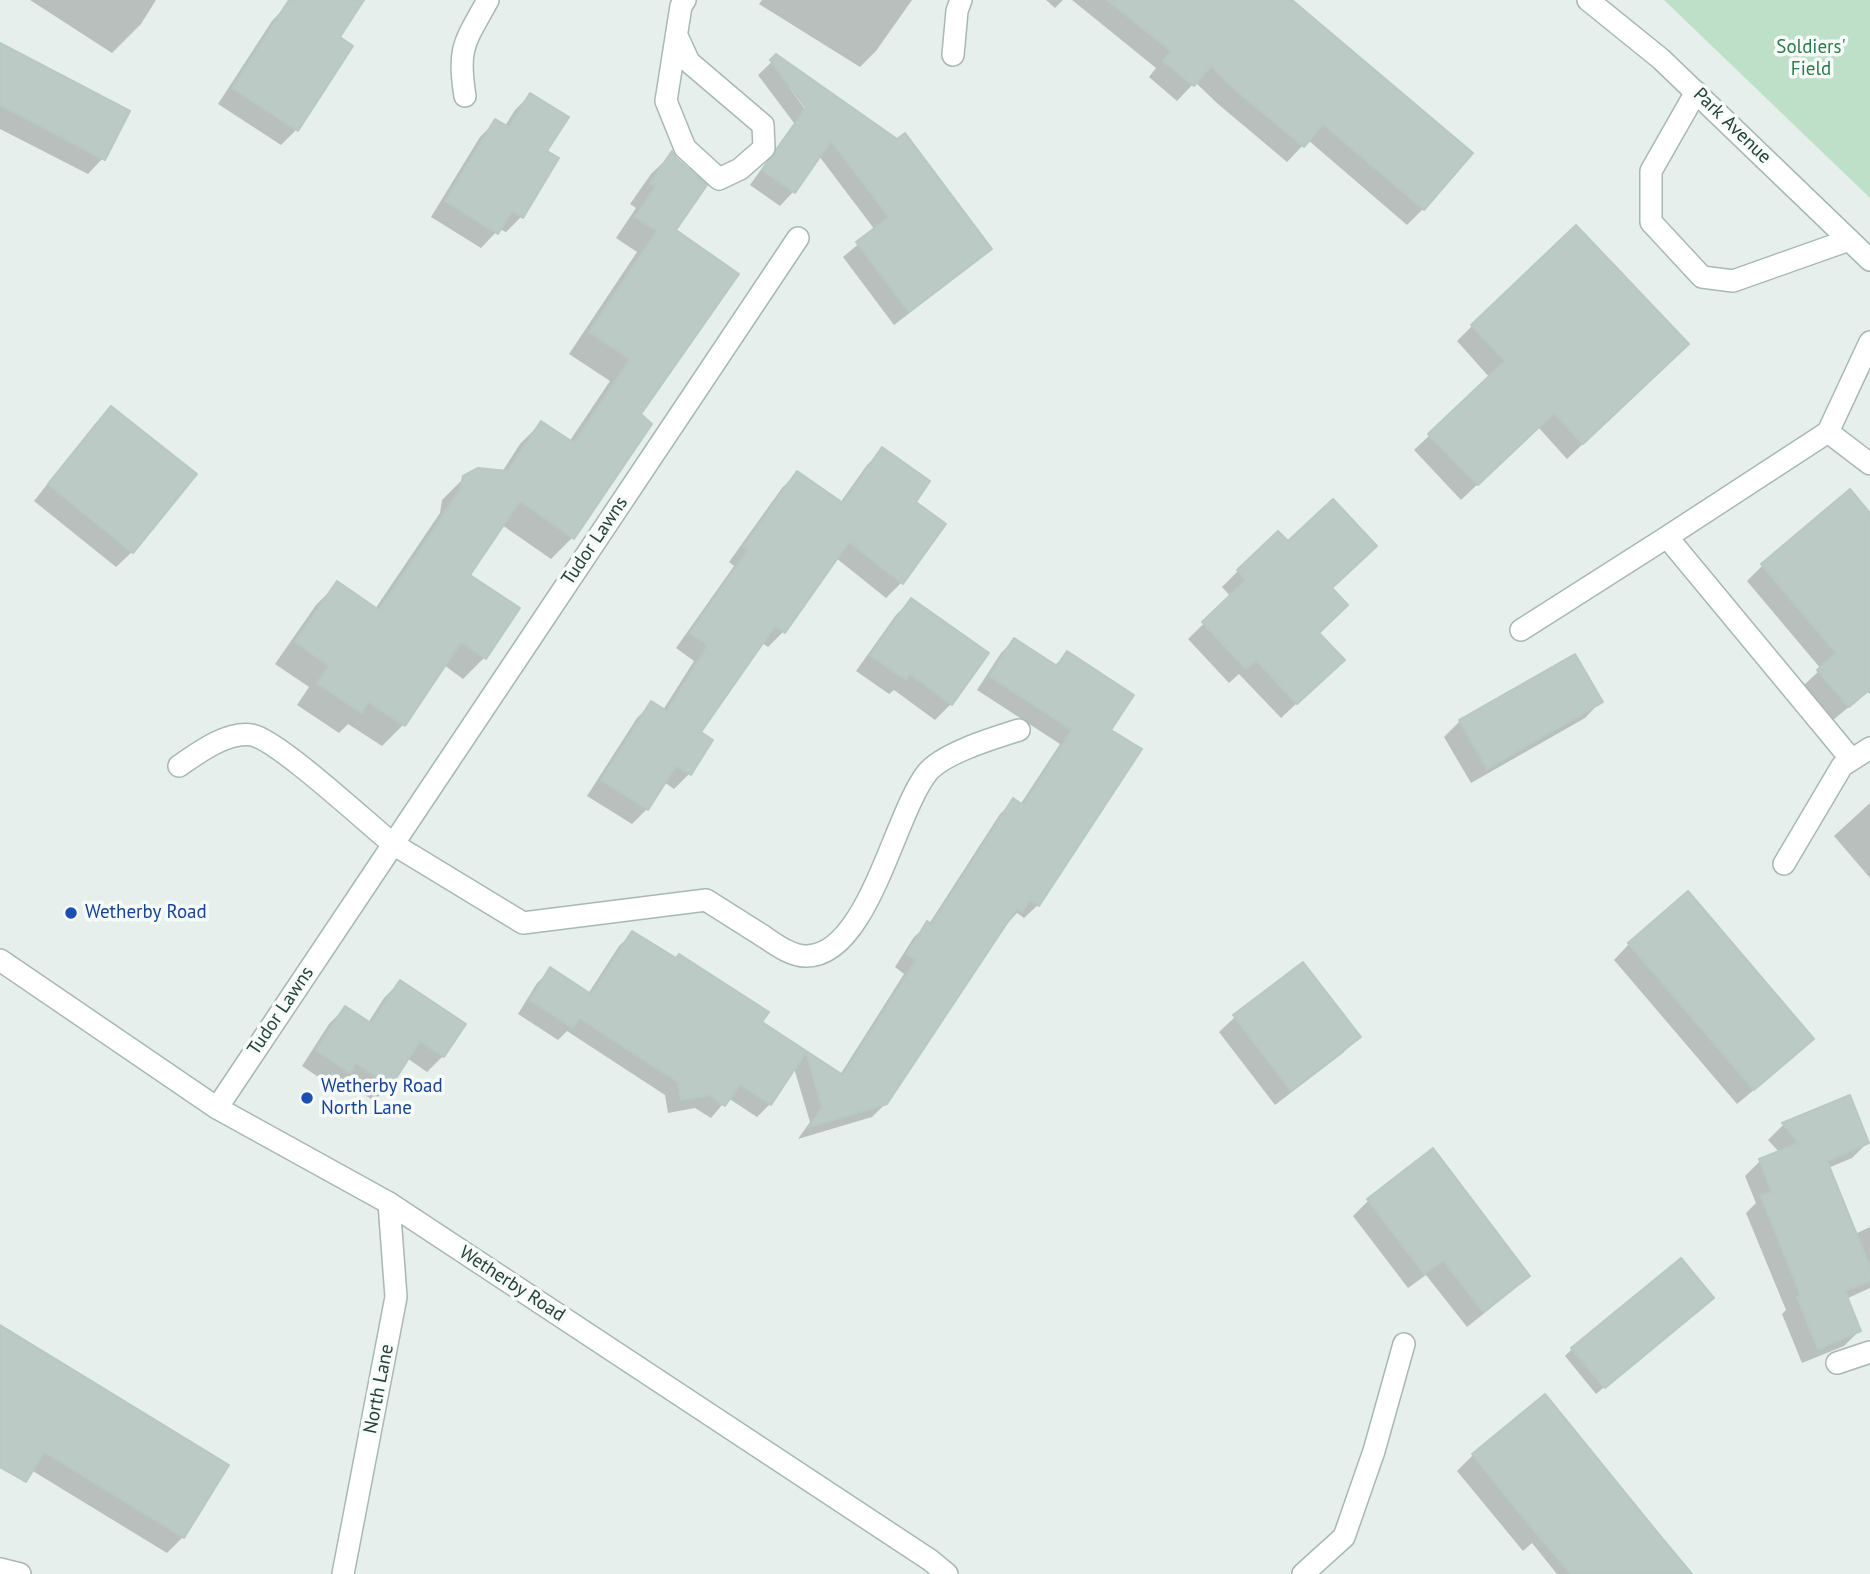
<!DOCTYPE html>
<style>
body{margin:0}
canvas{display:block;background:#e6efeb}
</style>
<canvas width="1870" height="1574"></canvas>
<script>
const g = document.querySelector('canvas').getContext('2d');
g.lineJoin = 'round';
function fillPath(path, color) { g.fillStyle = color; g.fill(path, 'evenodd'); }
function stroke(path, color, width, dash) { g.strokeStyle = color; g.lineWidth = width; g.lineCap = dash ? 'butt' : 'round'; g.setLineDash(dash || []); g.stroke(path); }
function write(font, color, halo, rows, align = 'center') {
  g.font = font + ' "PT Sans",sans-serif'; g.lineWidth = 7; g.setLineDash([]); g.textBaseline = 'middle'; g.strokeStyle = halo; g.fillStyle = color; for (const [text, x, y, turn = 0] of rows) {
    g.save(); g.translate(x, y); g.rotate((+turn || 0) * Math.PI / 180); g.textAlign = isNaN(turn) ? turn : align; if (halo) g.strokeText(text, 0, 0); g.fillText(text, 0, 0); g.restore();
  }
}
fillPath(new Path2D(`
 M 1664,0 L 1870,0 L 1870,198 Z`), '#bfe0c8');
fillPath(new Path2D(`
 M 30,0 L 156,0 L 141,24 L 112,53 Z
 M 301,0 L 354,0 L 297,129 L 281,145 L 218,104 L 272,21 L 287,5 Z
 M 762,0 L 912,0 L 876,51 L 860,67 L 759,4 Z
 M 1046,0 L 1063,0 L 1055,8 Z
 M 1072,0 L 1276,0 L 1423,209 L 1407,225 L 1308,140 L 1287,162 L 1218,104 L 1195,82 L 1177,101 L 1149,77 L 1156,68 Z
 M 0,45 L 103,158 L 88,174 L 0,129 Z
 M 777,57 L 990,249 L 976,262 L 894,325 L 843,257 L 875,230 L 819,156 L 793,192 L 780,206 L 750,185 L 794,123 L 758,75 ZM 789,87 L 796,91 L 813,114 L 810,116 Z
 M 530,95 L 545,152 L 521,217 L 506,232 L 499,229 L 481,248 L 431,217 L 480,137 L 496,121 L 505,126 L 515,110 Z
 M 672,154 L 674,231 L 639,414 L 572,538 L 551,559 L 502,525 L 468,576 L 484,658 L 463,679 L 444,665 L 403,725 L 382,746 L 348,724 L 339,733 L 297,705 L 309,687 L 275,664 L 316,605 L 337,584 L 375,609 L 440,513 L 442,500 L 464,478 L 502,472 L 520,444 L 541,423 L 569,442 L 610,381 L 569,354 L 637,252 L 616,238 L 636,208 L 630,204 L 651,174 Z
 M 1472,326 L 1671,360 L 1567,459 L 1538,427 L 1461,500 L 1414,450 L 1490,378 L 1457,341 Z
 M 111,408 L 132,552 L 116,567 L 34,501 L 95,424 Z
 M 882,450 L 913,502 L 943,524 L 901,583 L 886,598 L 836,558 L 783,632 L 768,647 L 762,643 L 699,733 L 711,740 L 689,774 L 674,789 L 664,782 L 647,809 L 632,824 L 587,796 L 637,718 L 652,703 L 663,710 L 694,661 L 676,648 L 734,566 L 729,562 L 782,488 L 797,473 L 840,503 L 867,465 Z
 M 1870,516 L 1870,689 L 1832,721 L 1802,687 L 1821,669 L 1747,581 L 1763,565 Z
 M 1238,571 L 1330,588 L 1317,633 L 1327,675 L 1281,718 L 1239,674 L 1229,683 L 1188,639 L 1231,597 L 1222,587 Z
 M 911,600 L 951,704 L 935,720 L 894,690 L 889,694 L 856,671 L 896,615 Z
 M 1014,640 L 1054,666 L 1068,653 L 1109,730 L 1038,905 L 1024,918 L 1017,913 L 1007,924 L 1005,923 L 886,1103 L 872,1117 L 798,1139 L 810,1122 L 794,1068 L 770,1104 L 757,1117 L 728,1098 L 711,1118 L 695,1108 L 668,1113 L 665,1095 L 567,1031 L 558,1040 L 518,1014 L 537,983 L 551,970 L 588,994 L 619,946 L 633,933 L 760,1022 L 840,1075 L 904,974 L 895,967 L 914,937 L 929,924 L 1000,814 L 1014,801 L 1020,805 L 1060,744 L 977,690 L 1001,653 Z
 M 1600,702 L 1585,718 L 1471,783 L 1444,737 L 1460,721 Z
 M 1870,803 L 1870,878 L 1834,836 Z
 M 1629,944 L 1796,1055 L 1737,1104 L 1614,960 Z
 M 400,982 L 443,1056 L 427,1072 L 407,1058 L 390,1085 L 374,1101 L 341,1079 L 333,1087 L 302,1066 L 329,1024 L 345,1008 L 368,1023 L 384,998 Z
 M 1235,1017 L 1358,1037 L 1343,1053 L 1275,1105 L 1219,1032 Z
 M 1849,1098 L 1867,1143 L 1852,1158 L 1828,1168 L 1855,1234 L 1870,1227 L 1870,1288 L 1846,1299 L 1859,1331 L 1844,1346 L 1802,1363 L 1782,1314 L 1786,1310 L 1746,1213 L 1756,1203 L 1745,1176 L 1760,1161 L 1780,1153 L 1768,1140 L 1783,1125 Z
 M 1433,1151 L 1528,1276 L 1512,1291 L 1467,1327 L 1426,1275 L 1408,1288 L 1353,1216 L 1368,1201 Z
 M 1712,1298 L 1596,1394 L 1565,1356 L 1572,1349 Z
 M 0,1327 L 227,1466 L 183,1537 L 167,1553 L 0,1451 Z
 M 1473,1455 L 1663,1574 L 1557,1574 L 1532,1543 L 1523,1551 L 1457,1471 Z`), '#0003');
const building = new Path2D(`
 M 289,0 L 364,0 L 340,37 L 353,46 L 298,131 L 232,88 Z
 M 1107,0 L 1292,0 L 1473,153 L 1424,210 L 1323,124 L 1304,147 L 1234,89 L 1211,66 L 1194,86 L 1163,61 L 1171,51 Z
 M 0,43 L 130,111 L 105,160 L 0,105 Z
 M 776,54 L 897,139 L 905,133 L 992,249 L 909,312 L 856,242 L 889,217 L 831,141 L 795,193 L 762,170 L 806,108 L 770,60 Z
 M 530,93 L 569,117 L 547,151 L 559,158 L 523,218 L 512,211 L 498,234 L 445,201 L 495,119 L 509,127 Z
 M 672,151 L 676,158 L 707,185 L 676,230 L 739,274 L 641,414 L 652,424 L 574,539 L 520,501 L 470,575 L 520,608 L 486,659 L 461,642 L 405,726 L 368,702 L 361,713 L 317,683 L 329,666 L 295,642 L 337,581 L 379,610 L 460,490 L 463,476 L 478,468 L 508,471 L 541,421 L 574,443 L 630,359 L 589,332 L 657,231 L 635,217 L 656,186 L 650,183 Z
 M 1576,225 L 1689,344 L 1583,444 L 1554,413 L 1478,485 L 1428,434 L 1505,361 L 1471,325 Z
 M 111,406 L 197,474 L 133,553 L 48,484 Z
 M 882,447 L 930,481 L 916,502 L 946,524 L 903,584 L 849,542 L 785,633 L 775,626 L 701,732 L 713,740 L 691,775 L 676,766 L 648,810 L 601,780 L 651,701 L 667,711 L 708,645 L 690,633 L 748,550 L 743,547 L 797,471 L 843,503 Z
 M 1850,489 L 1870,513 L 1870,693 L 1868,691 L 1849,707 L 1817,670 L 1836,653 L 1761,564 Z
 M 1333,499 L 1377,546 L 1332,588 L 1348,605 L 1319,633 L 1345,660 L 1297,704 L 1256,660 L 1246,669 L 1202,622 L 1246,580 L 1237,570 L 1278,531 L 1288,541 Z
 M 911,598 L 989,653 L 952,705 L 910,674 L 906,680 L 870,655 Z
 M 1014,638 L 1057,666 L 1067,651 L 1134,695 L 1111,730 L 1142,749 L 1039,906 L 1030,900 L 1022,912 L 1017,908 L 887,1104 L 809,1127 L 822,1107 L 806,1052 L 771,1105 L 740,1084 L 725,1106 L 709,1095 L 681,1100 L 678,1082 L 579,1018 L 573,1028 L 530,1000 L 550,967 L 591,994 L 632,931 L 676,958 L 679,954 L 769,1012 L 762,1022 L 843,1075 L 916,960 L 907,954 L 927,921 L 932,924 L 1013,798 L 1023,805 L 1072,730 L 989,676 Z
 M 1575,654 L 1603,702 L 1487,769 L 1459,720 Z
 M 1688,891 L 1814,1039 L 1754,1090 L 1628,943 Z
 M 1303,962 L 1361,1037 L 1291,1091 L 1233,1015 Z
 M 400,980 L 466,1024 L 444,1057 L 420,1041 L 391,1086 L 356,1063 L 350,1073 L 316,1050 L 345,1006 L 371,1023 Z
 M 1850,1095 L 1869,1143 L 1827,1161 L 1870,1267 L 1870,1281 L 1845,1291 L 1861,1331 L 1818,1349 L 1797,1297 L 1801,1296 L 1761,1196 L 1772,1192 L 1759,1159 L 1799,1143 L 1782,1123 Z
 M 1433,1148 L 1530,1276 L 1483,1312 L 1443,1260 L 1424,1274 L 1367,1199 Z
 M 1681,1258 L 1714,1298 L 1605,1388 L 1571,1348 Z
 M 0,1325 L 229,1465 L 184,1538 L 44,1452 L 26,1482 L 0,1467 Z
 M 1545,1394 L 1657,1532 L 1692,1574 L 1571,1574 L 1516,1509 L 1472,1454 Z`);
fillPath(building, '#bbcac4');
stroke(building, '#b8c9c2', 2);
const service = new Path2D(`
 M 677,36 L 689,62 L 763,125 L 764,148 L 740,169 L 719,179 L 685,148 L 666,101 L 681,6 L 685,0
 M 953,55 L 957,11 L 961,0
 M 1696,92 L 1651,171 L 1651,222 L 1702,277 L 1733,281 L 1849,240
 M 465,96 C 457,47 465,42 488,0
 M 1870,342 L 1828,432 L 1870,464
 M 1828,432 L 1667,537 L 1851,759
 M 1521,630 L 1667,537
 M 179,766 C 198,753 227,731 252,735 C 278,740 367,823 393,844
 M 1784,864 L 1842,766 L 1870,748
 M 763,936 C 775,944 792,957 807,956 C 868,955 894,815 927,773 C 943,753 994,738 1019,730
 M 0,1569 L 20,1574
 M 1303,1574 L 1344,1537 L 1374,1451 L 1404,1344`);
const minor = new Path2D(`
 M 1588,0 L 1661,59 L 1870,260
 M 393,844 L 523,923 L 706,900 L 763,936
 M 217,1108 L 798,238
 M 1837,1363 L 1870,1352
 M 343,1574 L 396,1297 L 389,1203`);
const tertiary = new Path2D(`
 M 0,960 L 217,1108 L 389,1203 L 930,1560 L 947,1574`);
stroke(service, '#a8b8b2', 24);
stroke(minor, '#a8b8b2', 24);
stroke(tertiary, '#a8b8b2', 24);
stroke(service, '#fff', 21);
stroke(minor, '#fff', 21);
stroke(tertiary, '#fff', 21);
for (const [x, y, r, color] of [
 [71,913,7,"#1a4fb4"],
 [307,1098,7,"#1a4fb4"]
]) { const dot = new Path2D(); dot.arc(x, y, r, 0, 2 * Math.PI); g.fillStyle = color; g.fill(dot); stroke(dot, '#f7fbf9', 2.5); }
write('19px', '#2d7a4b', '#f7fbf9', [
 ["Soldiers'",1811,48],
 ["Field",1811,70]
]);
write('19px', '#24423a', '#f7fbf9', [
 ["Park Avenue",1732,126,44],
 ["Tudor Lawns",595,541,-56],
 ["Tudor Lawns",281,1011,-56],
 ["Wetherby Road",512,1284,33],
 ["North Lane",379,1389,-79]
]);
write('19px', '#164399', '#f7fbf9', [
 ["Wetherby Road",85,913],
 ["Wetherby Road",321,1087],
 ["North Lane",321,1109]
], 'left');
</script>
